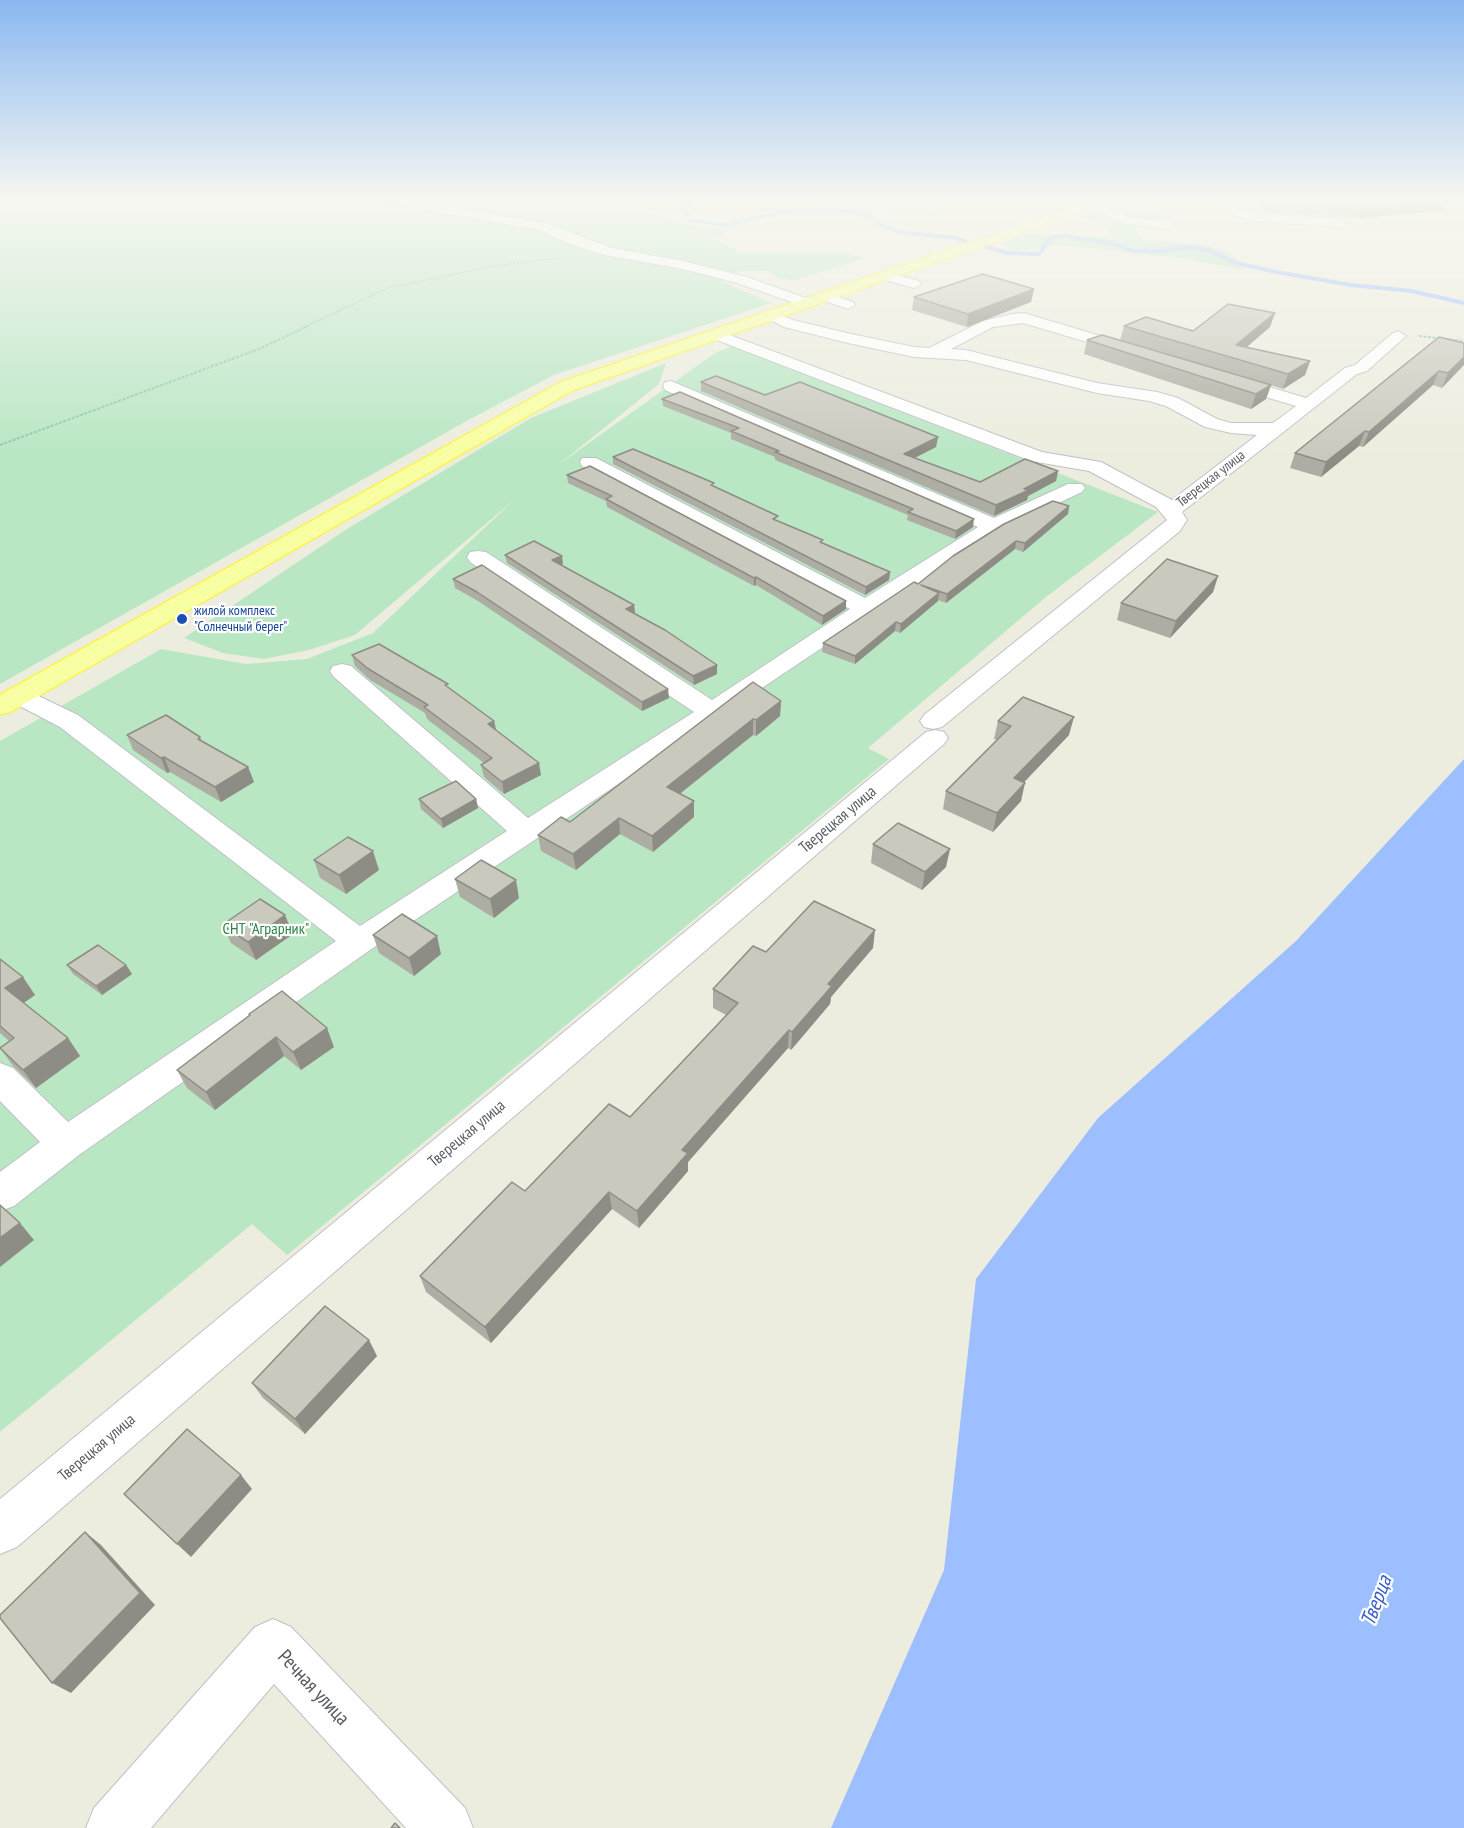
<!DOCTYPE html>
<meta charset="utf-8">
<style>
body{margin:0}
canvas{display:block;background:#ededdf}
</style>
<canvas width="1464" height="1828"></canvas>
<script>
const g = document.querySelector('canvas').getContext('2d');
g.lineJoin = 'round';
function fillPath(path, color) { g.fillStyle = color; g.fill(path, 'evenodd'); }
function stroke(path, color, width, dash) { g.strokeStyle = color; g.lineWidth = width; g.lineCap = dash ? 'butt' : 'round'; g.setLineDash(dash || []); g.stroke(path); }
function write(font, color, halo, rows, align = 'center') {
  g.font = font + ' "PT Sans Narrow",sans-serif'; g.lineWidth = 4.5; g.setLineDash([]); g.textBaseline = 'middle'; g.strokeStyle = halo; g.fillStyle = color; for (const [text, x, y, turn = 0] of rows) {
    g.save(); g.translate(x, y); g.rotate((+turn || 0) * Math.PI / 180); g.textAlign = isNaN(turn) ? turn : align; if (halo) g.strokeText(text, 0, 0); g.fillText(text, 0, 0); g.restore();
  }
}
fillPath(new Path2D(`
 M 0,199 L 606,199 C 629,204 648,211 669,219 C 688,226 709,227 730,229 L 715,240 L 740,252 L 846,253 L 866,258 L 794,280 L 778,278 L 768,271 L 727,272 L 721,281 L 771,303 L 554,375 L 472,418 L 0,684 Z
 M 788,199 L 914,199 L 950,211 L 950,215 L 890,214 Z
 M 1120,201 L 1170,217 L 1164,223 L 1136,227 L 1142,240 L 1205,245 L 1229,252 L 1246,270 L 1180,258 L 1058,245 L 1016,251 L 1001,245 L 1023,234 L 1111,237 L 1106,227 L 1083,216 Z
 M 732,346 L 1158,512 L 1046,597 L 868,748 L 889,759 L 287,1255 L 252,1224 L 0,1432 L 0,741 L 161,649 L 246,664 L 307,659 L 373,633 L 514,500 L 355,635 L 309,650 L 264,659 L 223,653 L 184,638 L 347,529 L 531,418 L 666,363 L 659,384 L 558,465 L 715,353 Z`), '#b9e7c4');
fillPath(new Path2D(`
 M 1464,759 L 1464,1828 L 831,1828 L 944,1570 L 976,1279 L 1098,1118 L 1296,941 Z`), '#9dbeff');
stroke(new Path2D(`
 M 706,199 L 685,208 L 689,220 L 725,225 L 792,210 L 838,210 L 868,215 L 883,226 L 904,233 L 951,237 L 1008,253 L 1039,254 L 1052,237 L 1065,236 L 1115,244 L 1132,251 L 1163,251 L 1186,247 L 1207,250 L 1237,263 L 1271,271 L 1351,285 L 1412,291 L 1464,303`), '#9dbeff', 4);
const minor = new Path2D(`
 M 377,199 L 405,199 L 544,223 L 612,248 L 683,261 L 747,277 L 811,300 L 813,303 L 806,307 L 737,283 L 683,269 L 605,255 L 565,242 L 541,230 L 383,203 Z
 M 1221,199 L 1233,199 L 1239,209 L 1252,213 L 1341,219 L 1347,223 L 1341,227 L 1250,221 L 1230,214 Z
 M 1094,200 L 1128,217 L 1169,221 L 1175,225 L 1169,229 L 1121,223 L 1090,207 L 1090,201 Z
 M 887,272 L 919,281 L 921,284 L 914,288 L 882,279 L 880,276 L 882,273 Z
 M 824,292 L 853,302 L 855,305 L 848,309 L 819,299 L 817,296 Z
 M 768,311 L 793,320 L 851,334 L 914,347 L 929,348 L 983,321 L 1012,314 L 1024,313 L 1140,348 L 1142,351 L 1134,356 L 1023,323 L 993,327 L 951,349 L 966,350 L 1097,383 L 1157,392 L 1178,398 L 1217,419 L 1231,423 L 1273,423 L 1296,406 L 1221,384 L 1219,380 L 1221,376 L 1233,376 L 1306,398 L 1345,368 L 1355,365 L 1393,333 L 1398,331 L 1406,336 L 1367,371 L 1357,374 L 1182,512 L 1187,520 L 1180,531 L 942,727 L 933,729 L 924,727 L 920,721 L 924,715 L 1167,520 L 1156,507 L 1089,471 L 1031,461 L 709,337 L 706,334 L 709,331 L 719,331 L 1042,452 L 1101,462 L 1172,500 L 1257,435 L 1231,433 L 1205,427 L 1166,406 L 1149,401 L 1097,393 L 966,360 L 914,357 L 848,343 L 784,327 L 761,315 L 763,312 Z
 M 671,381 L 994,518 L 1068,484 L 1082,484 L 1085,488 L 1082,492 L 1001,530 L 874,613 L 370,950 L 79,1155 L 14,1206 L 0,1211 L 0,1172 L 40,1142 L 0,1101 L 0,1063 L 13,1068 L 68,1122 L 336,941 L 60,727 L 10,701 L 6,696 L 10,691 L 19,688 L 28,691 L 78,715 L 360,926 L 507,831 L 333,676 L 330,671 L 333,666 L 342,664 L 351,666 L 528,818 L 694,712 L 470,562 L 467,557 L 470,552 L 478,551 L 486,552 L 712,700 L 850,609 L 582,466 L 580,462 L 582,458 L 596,458 L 865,598 L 978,527 L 665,390 L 663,386 L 665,382 Z
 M 935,730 L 944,732 L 948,738 L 944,744 L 17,1547 L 0,1554 L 0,1499 L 926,732 Z
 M 273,1619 L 291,1627 L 465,1808 L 473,1828 L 406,1828 L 274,1684 L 151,1828 L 86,1828 L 94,1808 L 255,1627 Z`);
const major = new Path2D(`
 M 1097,199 L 1116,199 L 573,390 L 10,712 L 0,714 L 0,695 L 561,382 Z`);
stroke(minor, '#bfc0c8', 2);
stroke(major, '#fcf449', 3);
stroke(new Path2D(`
 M 304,327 L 388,288 L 494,266 L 559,258`), '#92c8ae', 1.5, [2, 1.5]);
stroke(new Path2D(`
 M 1419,336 L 1464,341
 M 0,445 L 259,349 L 308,326`), '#92c8ae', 2, [3, 1.5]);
fillPath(minor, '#fff');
fillPath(major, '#f8ffa2');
fillPath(new Path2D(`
 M 1256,199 L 1449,199 L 1444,211 L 1357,218 L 1267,212 Z
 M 1034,289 L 1031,302 L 967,327 L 912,310 L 914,297 Z
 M 1124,326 L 1193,331 L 1270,327 L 1246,348 L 1310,361 L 1305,375 L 1283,389 L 1271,385 L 1266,399 L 1251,409 L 1084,354 L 1087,340 L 1120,340 Z
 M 1464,343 L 1442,388 L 1433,385 L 1363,447 L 1359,446 L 1321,477 L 1290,468 L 1295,453 Z
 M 701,382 L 765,395 L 938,437 L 936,447 L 914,458 L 980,482 L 1058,471 L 1056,481 L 1028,496 L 1027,500 L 994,516 L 701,391 Z
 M 680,392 L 973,527 L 955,539 L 907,520 L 908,515 L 775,460 L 775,457 L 731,439 L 731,433 L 663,406 L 662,399 Z
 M 613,457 L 714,486 L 778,521 L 823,543 L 890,572 L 889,580 L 865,595 L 613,464 Z
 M 567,475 L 846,609 L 822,625 L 756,585 L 754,586 L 607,507 L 606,501 L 568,483 Z
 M 1069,506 L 1068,514 L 1023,552 L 1015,549 L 946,603 L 938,600 L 938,601 L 900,633 L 895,631 L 855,664 L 822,652 L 823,643 Z
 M 505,555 L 563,564 L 561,565 L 634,605 L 635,613 L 717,665 L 717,674 L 694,685 L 507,563 Z
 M 1218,576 L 1213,592 L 1170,638 L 1117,620 L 1121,603 Z
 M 453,579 L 669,698 L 642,711 L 478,601 L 455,588 Z
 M 352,655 L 448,688 L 496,730 L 541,775 L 504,794 L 484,777 L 481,765 L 484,763 L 427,719 L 425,713 L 370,680 L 355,666 Z
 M 781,701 L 780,716 L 756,736 L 753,735 L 680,794 L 694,817 L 653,852 L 620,834 L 576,870 L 541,851 L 538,835 L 570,822 Z
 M 998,721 L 1069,735 L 1024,782 L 1021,801 L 993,832 L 943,809 L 946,791 L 997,740 L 994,739 Z
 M 127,735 L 200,737 L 202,741 L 248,767 L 254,782 L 221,802 L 170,772 L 167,773 L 133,750 Z
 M 419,799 L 476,799 L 478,808 L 443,828 L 421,809 Z
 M 873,844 L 946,867 L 922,890 L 871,863 Z
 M 314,860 L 379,870 L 346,894 L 320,878 Z
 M 455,879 L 519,898 L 494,918 L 460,897 Z
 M 222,925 L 293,934 L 256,960 L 231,943 Z
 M 373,935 L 441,954 L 414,976 L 379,953 Z
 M 873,948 L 831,997 L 830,1004 L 791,1050 L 788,1048 L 688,1162 L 688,1171 L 639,1228 L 612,1209 L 491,1343 L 426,1292 L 420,1276 L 525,1191 L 630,1117 L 726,1015 L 713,1008 L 713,989 L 766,952 Z
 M 0,959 L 35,995 L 23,1003 L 68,1038 L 80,1056 L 36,1088 L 13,1066 L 0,1048 L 9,1041 L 0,1033 Z
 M 67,965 L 126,965 L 132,974 L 102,995 L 73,974 Z
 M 249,1014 L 334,1047 L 301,1070 L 284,1056 L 215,1110 L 187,1088 L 177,1070 L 249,1016 Z
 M 377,1356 L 305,1434 L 263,1398 L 252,1383 Z`), '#aeada3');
fillPath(new Path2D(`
 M 1449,199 L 1444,211 L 1357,218 L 1361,206 Z
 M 1034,289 L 1031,302 L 967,327 L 968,314 Z
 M 1275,313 L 1270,327 L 1232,359 L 1236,345 Z
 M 1464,357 L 1464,365 L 1442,388 L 1448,373 Z
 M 1310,361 L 1305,375 L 1283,389 L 1288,374 Z
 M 1439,371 L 1433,385 L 1363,447 L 1369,432 Z
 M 1271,385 L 1266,399 L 1251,409 L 1256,394 Z
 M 1365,431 L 1359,446 L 1321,477 L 1326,462 Z
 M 938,437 L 936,447 L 903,464 L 904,454 Z
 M 1058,471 L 1056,481 L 1028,496 L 1027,500 L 994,516 L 996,505 Z
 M 1069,506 L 1068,514 L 1023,552 L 1025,543 Z
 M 974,519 L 973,527 L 955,539 L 956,531 Z
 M 1016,541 L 1015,549 L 946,603 L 947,594 Z
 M 562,556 L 563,564 L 553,568 L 552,560 Z
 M 890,572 L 889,580 L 865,595 L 866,587 Z
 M 1218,576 L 1213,592 L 1170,638 L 1176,621 Z
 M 756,577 L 756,585 L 754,586 L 754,578 Z
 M 939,593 L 938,601 L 900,633 L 901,624 Z
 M 846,601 L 846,609 L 822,625 L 823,616 Z
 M 634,605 L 635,613 L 626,609 Z
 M 896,622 L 895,631 L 855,664 L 855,656 Z
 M 717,665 L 717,674 L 694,685 L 693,676 Z
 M 668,689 L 669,698 L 642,711 L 642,702 Z
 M 781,701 L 780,716 L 756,736 L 756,720 Z
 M 1074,717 L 1069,735 L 1010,797 L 1014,778 Z
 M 753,719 L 753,735 L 668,803 L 667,787 Z
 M 494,721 L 497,733 L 488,724 Z
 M 164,757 L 170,772 L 167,773 L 161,758 Z
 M 539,763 L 541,775 L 504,794 L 502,782 Z
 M 248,767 L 254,782 L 221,802 L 215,787 Z
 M 1025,783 L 1021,801 L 993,832 L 997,813 Z
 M 476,799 L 478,808 L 443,828 L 441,819 Z
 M 694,801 L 694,817 L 653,852 L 652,836 Z
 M 619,818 L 620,834 L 576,870 L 573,854 Z
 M 950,849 L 946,867 L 922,890 L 925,872 Z
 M 373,851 L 379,870 L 346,894 L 339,875 Z
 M 516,880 L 519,898 L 494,918 L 490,899 Z
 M 285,915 L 293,934 L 256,960 L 248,942 Z
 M 875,930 L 873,948 L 831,997 L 830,1004 L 791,1050 L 792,1032 L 828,984 Z
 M 437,936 L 441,954 L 414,976 L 409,958 Z
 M 126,965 L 132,974 L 102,995 L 96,986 Z
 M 23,977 L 35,995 L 18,1007 L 5,988 Z
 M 327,1028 L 334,1047 L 301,1070 L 293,1052 Z
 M 789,1030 L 788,1048 L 688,1162 L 688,1171 L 639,1228 L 637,1211 L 682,1150 Z
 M 276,1037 L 284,1056 L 215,1110 L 206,1092 Z
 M 68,1038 L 80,1056 L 36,1088 L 23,1070 Z
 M 609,1192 L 612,1209 L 491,1343 L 485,1327 Z
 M 20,1223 L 34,1240 L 0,1267 L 0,1238 Z
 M 369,1340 L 377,1356 L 305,1434 L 295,1419 Z
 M 241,1475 L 252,1489 L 191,1557 L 177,1544 Z
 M 85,1532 L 101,1545 L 155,1605 L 71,1693 L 52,1683 Z`), '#8d8d85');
const building = new Path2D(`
 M 1269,199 L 1449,199 L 1361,206 L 1270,200 Z
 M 983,274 L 1034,289 L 968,314 L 914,297 Z
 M 1228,304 L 1275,313 L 1236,345 L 1310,361 L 1288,374 L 1124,326 L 1146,317 L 1193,331 Z
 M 1102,335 L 1271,385 L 1256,394 L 1087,340 Z
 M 1439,337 L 1464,343 L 1464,357 L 1448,373 L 1439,371 L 1369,432 L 1365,431 L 1326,462 L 1295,453 Z
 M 716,376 L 765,395 L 800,382 L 938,437 L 904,454 L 980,482 L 1025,459 L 1058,471 L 1024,489 L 1029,490 L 996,505 L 701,382 Z
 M 680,392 L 974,519 L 956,531 L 908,512 L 913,509 L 775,452 L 779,451 L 731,431 L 739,428 L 662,399 Z
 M 633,449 L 714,483 L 711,485 L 778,516 L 773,519 L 823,540 L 820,542 L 890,572 L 866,587 L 613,457 Z
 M 590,466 L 846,601 L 823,616 L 756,577 L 754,578 L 606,499 L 612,496 L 567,475 Z
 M 1053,501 L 1069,506 L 1025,543 L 1016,541 L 947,594 L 921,585 L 939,593 L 901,624 L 896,622 L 855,656 L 823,643 L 914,582 L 918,584 L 953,556 L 1004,524 Z
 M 534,541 L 562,556 L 552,560 L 634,605 L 626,609 L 665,630 L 717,665 L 693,676 L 505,555 Z
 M 1167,559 L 1218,576 L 1176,621 L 1121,603 Z
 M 482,565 L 668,689 L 642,702 L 477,592 L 453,579 Z
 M 379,644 L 448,684 L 445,685 L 494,721 L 488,724 L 539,763 L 502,782 L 481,765 L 492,758 L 424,707 L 428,705 L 367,668 L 352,655 Z
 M 753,682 L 781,701 L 756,720 L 753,719 L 667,787 L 694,801 L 652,836 L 619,818 L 573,854 L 538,835 L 561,817 L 570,822 Z
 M 1023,697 L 1074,717 L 1014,778 L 1025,783 L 997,813 L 946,791 L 1011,726 L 998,721 Z
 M 166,715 L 200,737 L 198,739 L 248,767 L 215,787 L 164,757 L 161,758 L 127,735 Z
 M 456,781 L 476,799 L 441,819 L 419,799 Z
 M 898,823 L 950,849 L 925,872 L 873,844 Z
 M 348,837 L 373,851 L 339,875 L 314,860 Z
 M 481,860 L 516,880 L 490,899 L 455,879 Z
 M 260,899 L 285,915 L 248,942 L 222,925 Z
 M 814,901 L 875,930 L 828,984 L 832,986 L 792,1032 L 789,1030 L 682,1150 L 688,1153 L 637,1211 L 609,1192 L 485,1327 L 420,1276 L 512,1182 L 525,1191 L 609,1104 L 630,1117 L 738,1003 L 713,989 L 753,946 L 766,952 Z
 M 402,914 L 437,936 L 409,958 L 373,935 Z
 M 98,945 L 126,965 L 96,986 L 67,965 Z
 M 0,959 L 23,977 L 5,988 L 68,1038 L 23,1070 L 0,1048 L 14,1038 L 0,1026 Z
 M 282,991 L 327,1028 L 293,1052 L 276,1037 L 206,1092 L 177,1070 L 250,1015 L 249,1014 Z
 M 0,1205 L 20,1223 L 0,1238 Z
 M 325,1306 L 369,1340 L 295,1419 L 252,1383 Z
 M 187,1429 L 241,1475 L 177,1544 L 124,1494 Z
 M 85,1532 L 140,1593 L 52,1683 L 0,1618 L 0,1615 Z
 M 395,1823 L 400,1828 L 391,1828 Z`);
fillPath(building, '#cac9be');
stroke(building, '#8d8d85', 1.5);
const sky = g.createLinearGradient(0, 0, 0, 455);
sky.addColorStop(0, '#8ab8f1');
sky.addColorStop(0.44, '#f7f7f1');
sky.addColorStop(1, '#f7f7f100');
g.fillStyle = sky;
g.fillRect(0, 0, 1464, 455);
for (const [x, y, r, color] of [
 [182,619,6,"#1a4fb4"]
]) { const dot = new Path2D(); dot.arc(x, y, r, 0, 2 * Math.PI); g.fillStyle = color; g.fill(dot); stroke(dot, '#fff', 2); }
write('14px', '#585a62', '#fff', [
 ["Тверецкая улица",1211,479,-38]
]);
write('14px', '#164399', '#fff', [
 ["жилой комплекс",194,611],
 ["\"Солнечный берег\"",194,627]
], 'left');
write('16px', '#585a62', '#fff', [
 ["Тверецкая улица",838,820,-40],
 ["Тверецкая улица",467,1134,-40],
 ["Тверецкая улица",97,1448,-40]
]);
write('16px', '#2e8546', '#fff', [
 ["СНТ \"Аграрник\"",266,929]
]);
write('20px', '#585a62', '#fff', [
 ["Речная улица",313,1688,47]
]);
write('italic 21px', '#375dcb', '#fff', [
 ["Тверца",1377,1601,-69]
]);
</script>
